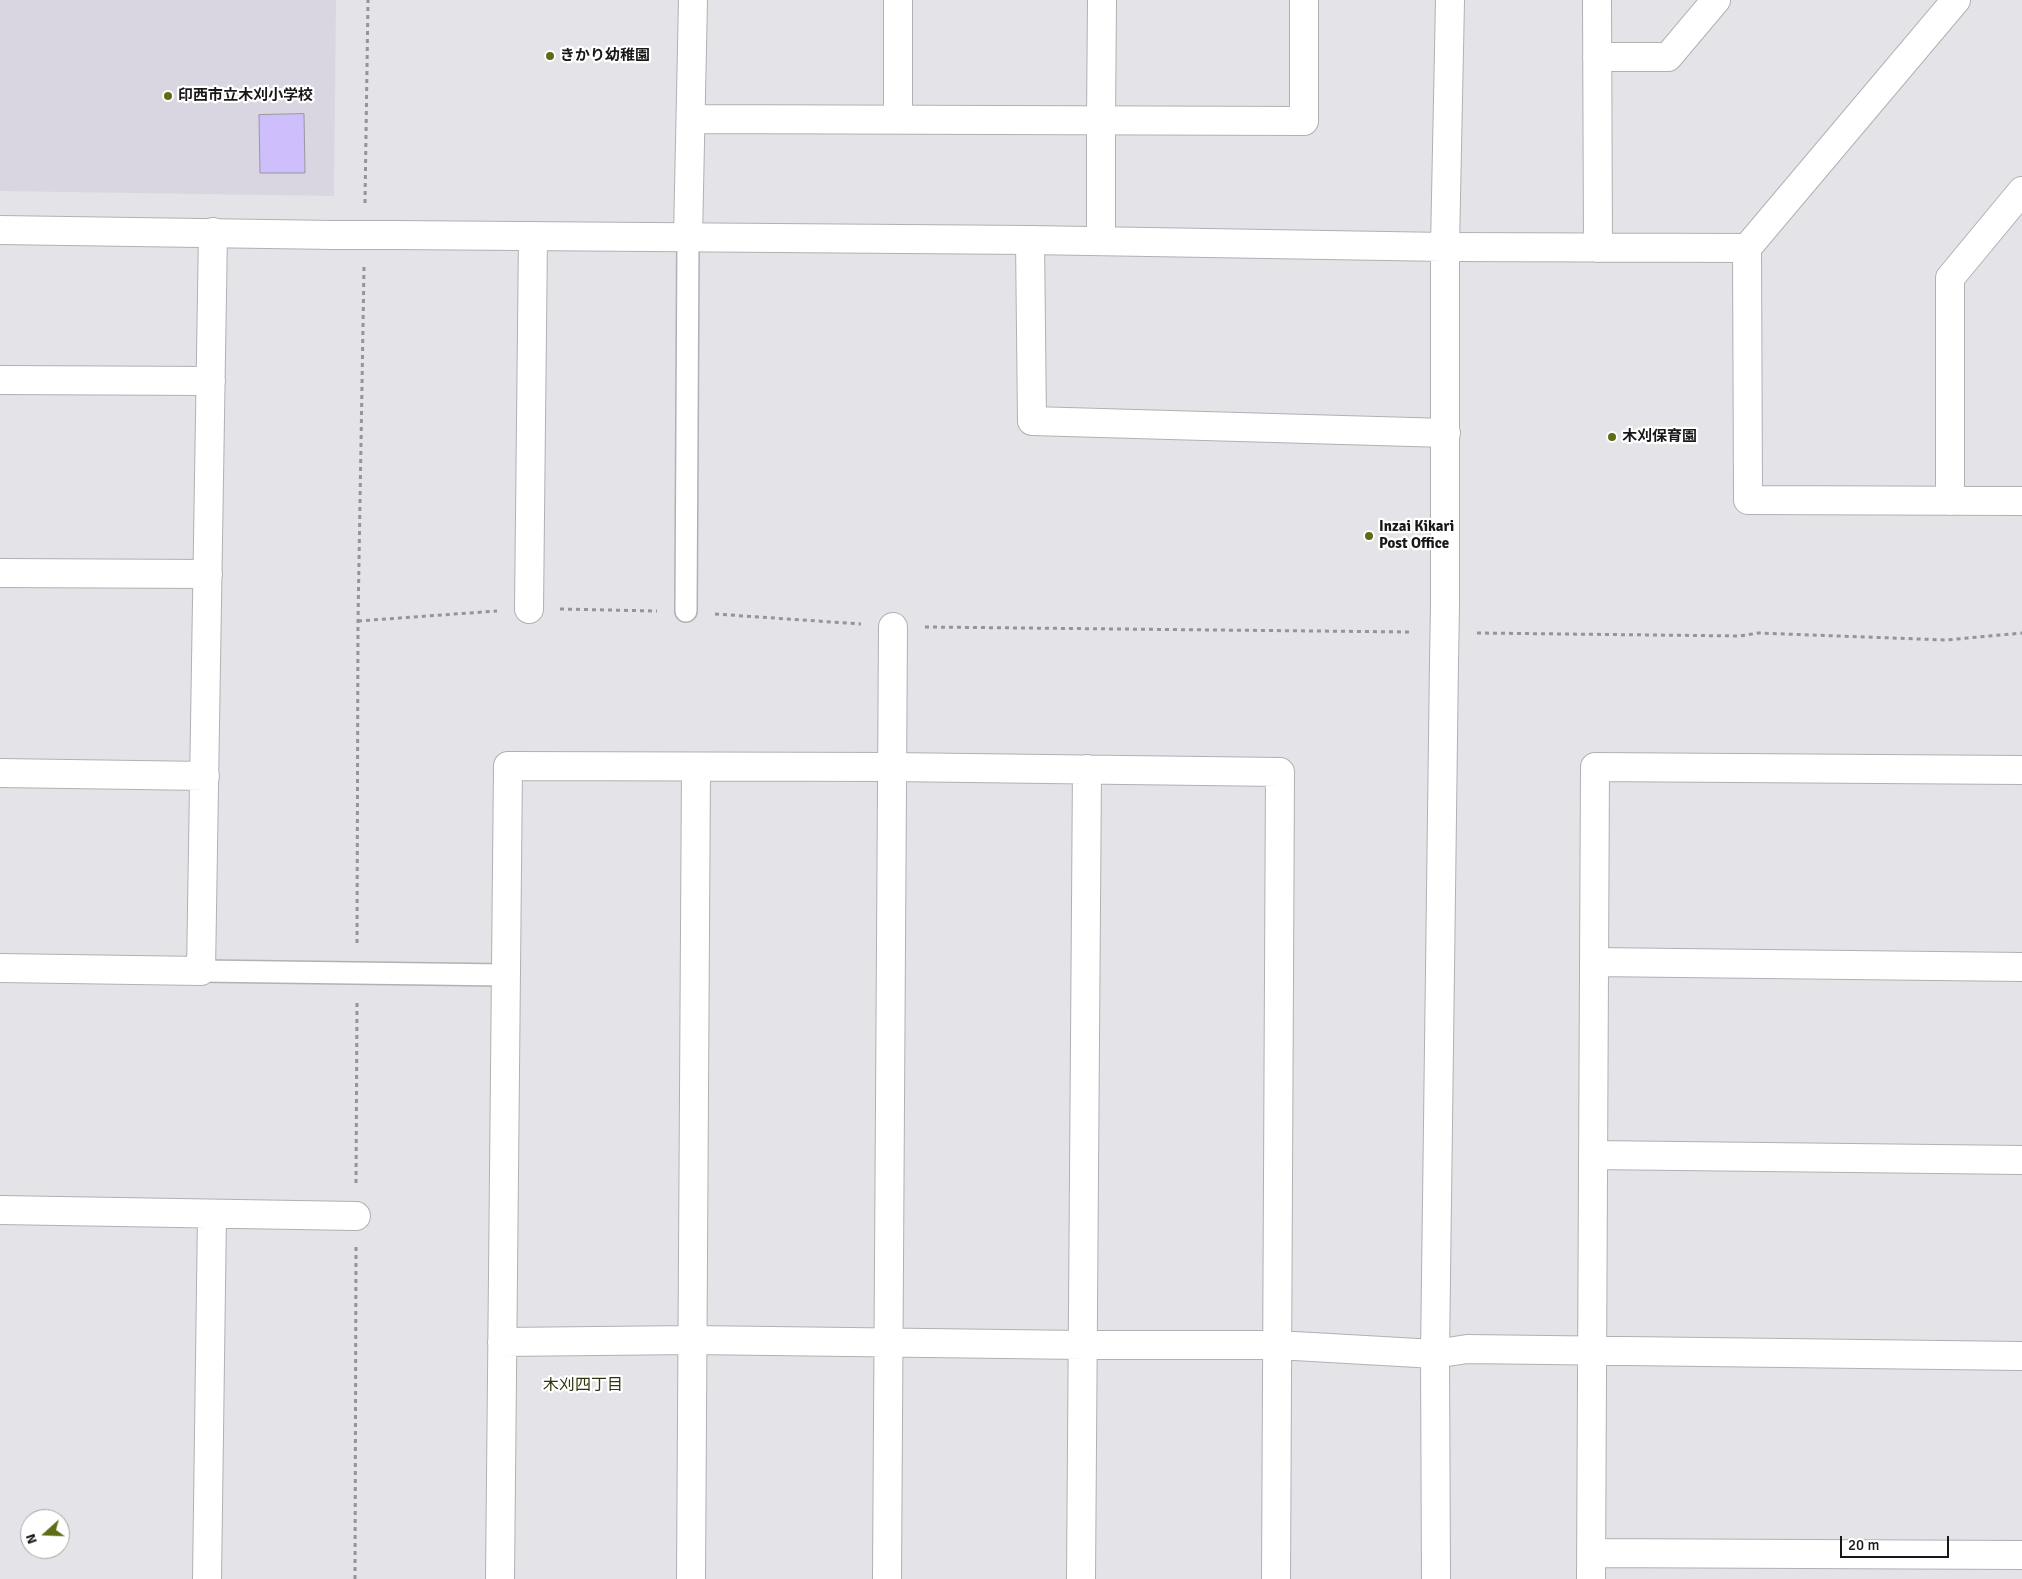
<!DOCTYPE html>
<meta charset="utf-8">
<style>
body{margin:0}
#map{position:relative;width:2022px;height:1579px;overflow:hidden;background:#e4e3e7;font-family:Signika,sans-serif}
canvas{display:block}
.north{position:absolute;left:20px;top:1509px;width:50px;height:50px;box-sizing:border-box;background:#fff;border:1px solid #a3a3a3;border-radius:50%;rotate:250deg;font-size:14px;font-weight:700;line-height:20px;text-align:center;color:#181819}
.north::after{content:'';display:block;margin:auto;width:18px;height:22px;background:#606c15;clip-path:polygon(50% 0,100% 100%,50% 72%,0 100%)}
.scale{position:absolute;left:1840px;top:1536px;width:109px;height:22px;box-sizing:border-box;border:2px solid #181819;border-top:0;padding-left:6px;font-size:15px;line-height:18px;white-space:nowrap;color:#181819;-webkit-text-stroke:4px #fff;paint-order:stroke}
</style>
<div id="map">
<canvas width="2022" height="1579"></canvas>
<div class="north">N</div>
<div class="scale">20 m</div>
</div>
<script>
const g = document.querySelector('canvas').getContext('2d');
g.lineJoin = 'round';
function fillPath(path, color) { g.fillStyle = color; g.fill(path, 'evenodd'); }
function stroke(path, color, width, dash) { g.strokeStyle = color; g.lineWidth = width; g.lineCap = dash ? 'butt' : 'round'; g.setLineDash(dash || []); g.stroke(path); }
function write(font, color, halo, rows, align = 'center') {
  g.font = font + ' Signika,"Noto Sans JP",sans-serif'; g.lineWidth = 4.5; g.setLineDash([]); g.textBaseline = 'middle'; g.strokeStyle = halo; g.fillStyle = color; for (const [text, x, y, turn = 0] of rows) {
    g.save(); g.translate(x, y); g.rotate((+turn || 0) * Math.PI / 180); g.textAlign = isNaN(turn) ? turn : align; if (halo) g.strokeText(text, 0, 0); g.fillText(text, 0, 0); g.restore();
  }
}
fillPath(new Path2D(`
 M 0,0 L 336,0 L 334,196 L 0,191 Z`), '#d9d6e1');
const building = new Path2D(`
 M 304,114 L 305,173 L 260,173 L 259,115 Z`);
fillPath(building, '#cebefb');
stroke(building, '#99989b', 1);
const service = new Path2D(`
 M 686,611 L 688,237
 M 201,971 L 506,975`);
const pedestrian = new Path2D(`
 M 1101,120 L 1101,241`);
const minor = new Path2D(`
 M 1597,0 L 1598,248
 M 1956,0 L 1747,248 L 1748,500 L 2022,501
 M 1597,57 L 1668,57 L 1716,0
 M 691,119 L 1304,121 L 1304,0
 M 898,119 L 898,0
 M 1101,120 L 1102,0
 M 688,237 L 693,0
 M 1030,240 L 1032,421 L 1446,433
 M 1445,247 L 1747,248
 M 0,380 L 211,381
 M 1950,501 L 1950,278 L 2022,191
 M 0,573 L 208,574
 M 529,609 L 533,236
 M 0,773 L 205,776
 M 1594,962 L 2022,967
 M 0,968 L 201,971 L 213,232
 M 1593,1155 L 2022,1160
 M 0,1210 L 356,1216
 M 502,1342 L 692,1340 L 1083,1345 L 1277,1345 L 1435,1354 L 1467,1349 L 2022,1356
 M 1591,1553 L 2022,1555
 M 207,1579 L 212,1214
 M 500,1579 L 508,766 L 891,767 L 1280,772 L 1276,1579
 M 691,1579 L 696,767
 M 887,1579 L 893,627
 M 1081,1579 L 1087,769
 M 1591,1579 L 1595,767 L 2022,770`);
const tertiary = new Path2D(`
 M 0,230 L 334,235
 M 394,235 L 1030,240 L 1445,247
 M 1445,606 L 1445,247 L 1450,0
 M 1436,1579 L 1435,1354 L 1444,661`);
stroke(service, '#b1b0b4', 24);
stroke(pedestrian, '#b1b0b4', 30);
stroke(minor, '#b1b0b4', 30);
stroke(tertiary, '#b1b0b4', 30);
stroke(new Path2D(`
 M 365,203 L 368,0
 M 560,609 L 657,611
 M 715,614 L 861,624
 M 358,621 L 497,611
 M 925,627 L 1411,632
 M 1477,633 L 1740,636 L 1758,633 L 1946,640 L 2022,633
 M 357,943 L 358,621 L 364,267
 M 356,1183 L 357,1002
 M 355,1579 L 356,1247`), '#959497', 3, [4, 4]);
stroke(service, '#fff', 21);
stroke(pedestrian, '#fff', 28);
stroke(minor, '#fff', 28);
stroke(tertiary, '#fff', 28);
const tertiaryBridge = new Path2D(`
 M 334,235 L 394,235
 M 1444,661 L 1445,606`);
stroke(tertiaryBridge, '#b1b0b4', 30, []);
stroke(tertiaryBridge, '#fff', 28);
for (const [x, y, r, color] of [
 [550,56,5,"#606c15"],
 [168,96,5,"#606c15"],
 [1612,437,5,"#606c15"],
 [1369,536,5,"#606c15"]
]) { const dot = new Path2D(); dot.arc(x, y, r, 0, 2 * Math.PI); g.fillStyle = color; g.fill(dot); stroke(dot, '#fff', 2); }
write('bold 15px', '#181819', '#fff', [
 ["きかり幼稚園",560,56],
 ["印西市立木刈小学校",178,96],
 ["木刈保育園",1622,437],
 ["Inzai Kikari",1379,527],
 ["Post Office",1379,544]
], 'left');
write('16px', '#2e340c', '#fff', [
 ["木刈四丁目",583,1386]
]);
</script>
